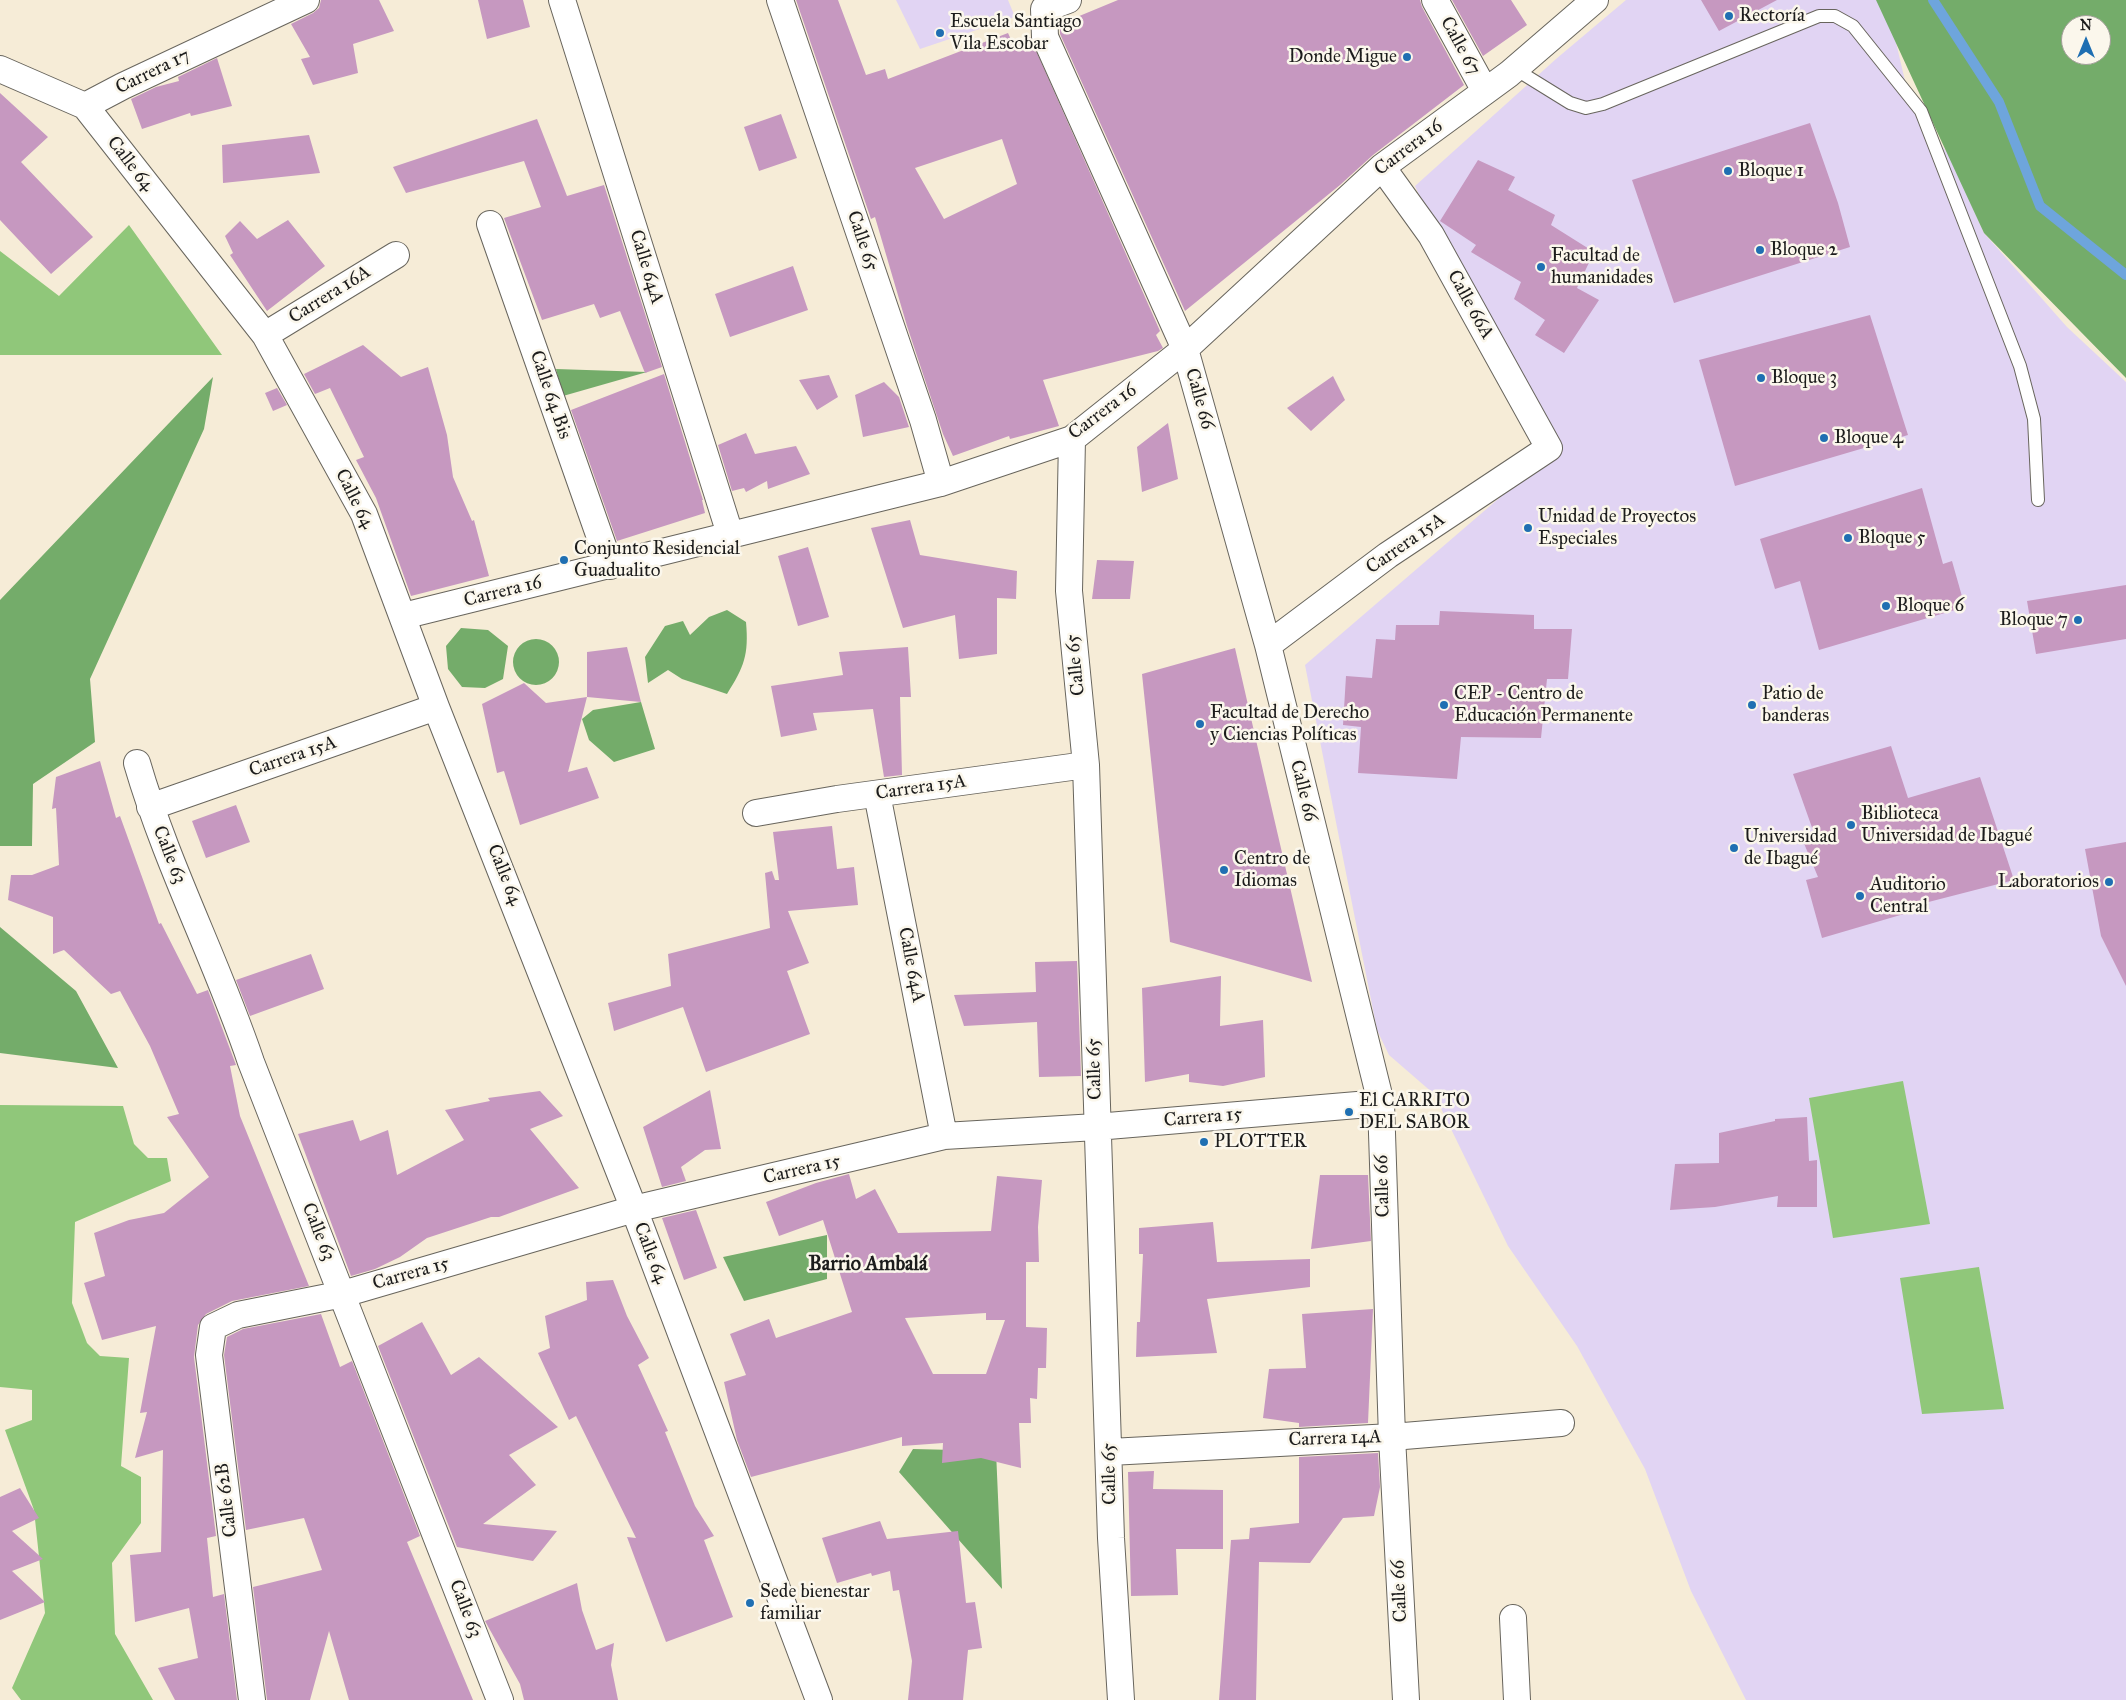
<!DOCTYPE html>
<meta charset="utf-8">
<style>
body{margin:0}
#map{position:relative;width:2126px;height:1700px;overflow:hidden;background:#f6ecd7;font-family:"IM FELL Great Primer",serif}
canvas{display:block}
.north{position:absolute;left:2061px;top:15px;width:50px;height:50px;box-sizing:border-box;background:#fbf7ec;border:1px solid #a29f99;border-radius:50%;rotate:0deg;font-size:14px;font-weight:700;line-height:20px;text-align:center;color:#1c1c1c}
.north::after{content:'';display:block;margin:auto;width:18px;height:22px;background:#1f6fb2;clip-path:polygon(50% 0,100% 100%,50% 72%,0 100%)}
</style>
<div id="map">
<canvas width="2126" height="1700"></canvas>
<div class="north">N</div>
</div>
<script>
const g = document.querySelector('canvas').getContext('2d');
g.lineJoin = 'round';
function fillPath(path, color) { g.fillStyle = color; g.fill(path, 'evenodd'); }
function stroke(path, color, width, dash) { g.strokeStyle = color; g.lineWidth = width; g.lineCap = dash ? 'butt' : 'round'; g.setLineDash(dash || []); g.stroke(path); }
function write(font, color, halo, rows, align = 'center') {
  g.font = font + ' "IM FELL Great Primer",serif'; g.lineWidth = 5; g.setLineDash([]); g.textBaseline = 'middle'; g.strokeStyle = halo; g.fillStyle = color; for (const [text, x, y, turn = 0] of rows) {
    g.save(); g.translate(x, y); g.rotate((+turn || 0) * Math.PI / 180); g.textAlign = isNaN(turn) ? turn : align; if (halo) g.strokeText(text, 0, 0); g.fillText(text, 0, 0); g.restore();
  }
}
fillPath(new Path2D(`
 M 896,0 L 1008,0 L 1015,17 L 920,49 Z
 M 1626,0 L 1886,0 L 1910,102 L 1951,158 L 1984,233 L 2067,327 L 2126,382 L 2126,1700 L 1746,1700 L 1691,1591 L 1645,1469 L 1577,1346 L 1508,1246 L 1434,1094 L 1389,1055 L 1377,1030 L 1305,665 L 1540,463 L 1415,186 L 1556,59 Z`), '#e1d4f3');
fillPath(new Path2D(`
 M 129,225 L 222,355 L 0,355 L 0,251 L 59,296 Z
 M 1903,1081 L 1930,1224 L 1833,1238 L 1809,1098 Z
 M 0,1105 L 123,1106 L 134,1144 L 148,1158 L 167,1158 L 171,1181 L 75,1222 L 72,1303 L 87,1343 L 100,1356 L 129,1358 L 121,1466 L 141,1477 L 141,1523 L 112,1563 L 115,1634 L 153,1700 L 21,1700 L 12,1688 L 45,1613 L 34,1510 L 5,1430 L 32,1420 L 32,1390 L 0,1387 Z
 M 1979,1267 L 2004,1409 L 1922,1414 L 1900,1278 Z`), '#90c77a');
fillPath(new Path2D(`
 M 1876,0 L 2126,0 L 2126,378 L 1984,233 ZM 2071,25 L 2101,25 L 2101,55 L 2071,55 Z
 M 556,369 L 647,372 L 563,396 Z
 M 213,377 L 204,429 L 90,679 L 95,742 L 33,784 L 32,846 L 0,846 L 0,600 Z
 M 727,610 L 746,622 C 749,655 744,667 727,694 L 682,679 L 668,670 L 648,683 L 645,657 L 665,626 L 683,621 L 690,635 L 709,617 Z
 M 461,628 L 488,630 L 508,646 L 503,679 L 485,688 L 462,687 L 448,669 L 446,646 Z
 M513 662a23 23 0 1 1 46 0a23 23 0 1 1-46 0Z
 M 641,702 L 655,749 L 614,762 L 589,740 L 582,719 L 593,710 Z
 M 0,927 L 76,991 L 118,1068 L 0,1053 Z
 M 827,1235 L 827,1279 L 744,1301 L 723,1257 Z
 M 913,1449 L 996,1451 L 1002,1589 L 899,1472 Z`), '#74ac6a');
stroke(new Path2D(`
 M 1933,0 L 1999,102 L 2040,206 L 2126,275`), '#6ea5dc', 10);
fillPath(new Path2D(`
 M 321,0 L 379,0 L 394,31 L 353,44 L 358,73 L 313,85 L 301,59 L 310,57 L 291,24 L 313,13 L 319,8 Z
 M 478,0 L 523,0 L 530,27 L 487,39 Z
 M 796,0 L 838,0 L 866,75 L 885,69 L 888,79 L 1008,33 L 1013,44 L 1030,37 L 1160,331 L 1156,335 L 1163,348 L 1158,351 L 1043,380 L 1059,426 L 1010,439 L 1009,436 L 953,456 L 943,434 L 907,326 L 875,217 L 871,219 ZM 1002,139 L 1017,184 L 944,219 L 915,168 Z
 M 1118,0 L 1420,0 L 1422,7 L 1464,85 L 1373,155 L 1340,185 L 1185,311 L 1060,34 L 1060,24 Z
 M 1452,0 L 1511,0 L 1527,25 L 1483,56 Z
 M 1701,0 L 1777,0 L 1719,31 Z
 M 217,58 L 232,106 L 191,116 L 190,113 L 142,129 L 131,99 L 156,87 L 179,81 L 178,77 Z
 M 0,93 L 48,137 L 21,162 L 93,237 L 51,274 L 0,220 Z
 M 781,114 L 797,158 L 759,171 L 744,127 Z
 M 537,119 L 567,196 L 604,185 L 662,367 L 645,373 L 620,311 L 600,318 L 594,304 L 542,320 L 504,218 L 541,207 L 524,161 L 406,193 L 393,167 Z
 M 1810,123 L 1838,203 L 1850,247 L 1674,303 L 1632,180 Z
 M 309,135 L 320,173 L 223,183 L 222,145 Z
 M 1478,160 L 1515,177 L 1508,190 L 1555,215 L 1551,225 L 1594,252 L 1577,288 L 1599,300 L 1564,353 L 1535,335 L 1545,320 L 1514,299 L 1521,282 L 1471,252 L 1476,245 L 1440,221 Z
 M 288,220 L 325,266 L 267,311 L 230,255 L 233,253 L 225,236 L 240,221 L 257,239 Z
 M 793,266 L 808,310 L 730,337 L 715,294 Z
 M 1870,315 L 1908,435 L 1735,486 L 1699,360 Z
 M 363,345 L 401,377 L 428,367 L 447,435 L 453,477 L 472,521 L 474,520 L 489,576 L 411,596 L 376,498 L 356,460 L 364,457 L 330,388 L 315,394 L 304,374 Z
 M 664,374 L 703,500 L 702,500 L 705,513 L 617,541 L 571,410 Z
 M 829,375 L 838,397 L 817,410 L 799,380 Z
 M 1333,376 L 1345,400 L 1311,431 L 1287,408 Z
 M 884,382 L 899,397 L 909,427 L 863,437 L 855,395 Z
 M 277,388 L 287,405 L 273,411 L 265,393 Z
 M 1168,423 L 1178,479 L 1142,492 L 1137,447 Z
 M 746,433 L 755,454 L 796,446 L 810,474 L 768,489 L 767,481 L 746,492 L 744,488 L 732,491 L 718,445 Z
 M 1922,488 L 1943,564 L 1952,561 L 1965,607 L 1819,650 L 1800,581 L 1775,589 L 1760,539 Z
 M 910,520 L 920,555 L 1017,571 L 1016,599 L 997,598 L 997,654 L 959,659 L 955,615 L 903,628 L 871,528 Z
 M 808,547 L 829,617 L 798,626 L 778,556 Z
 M 1097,560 L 1134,561 L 1130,599 L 1092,599 Z
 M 2126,585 L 2126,639 L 2036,654 L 2027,601 Z
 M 1440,611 L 1534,615 L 1534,629 L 1572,629 L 1568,679 L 1547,679 L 1541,738 L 1461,737 L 1457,779 L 1358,773 L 1361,727 L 1343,725 L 1346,676 L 1372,678 L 1376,639 L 1395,640 L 1396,625 L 1439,625 Z
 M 627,647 L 641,702 L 587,697 L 587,652 Z
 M 908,647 L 911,697 L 900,697 L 902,775 L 884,777 L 873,709 L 813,713 L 817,730 L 781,737 L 771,686 L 843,675 L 839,652 Z
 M 1235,648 L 1264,775 L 1312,982 L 1170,942 L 1142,674 Z
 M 524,683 L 546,703 L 587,697 L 568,772 L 587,767 L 599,798 L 520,825 L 504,771 L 497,773 L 482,704 Z
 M 1891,746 L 1908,798 L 1980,777 L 2014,880 L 1913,906 L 1914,911 L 1822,938 L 1806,880 L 1818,877 L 1803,841 L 1815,836 L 1793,774 Z
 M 100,761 L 116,818 L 120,816 L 159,924 L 161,923 L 197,994 L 208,990 L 209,993 L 236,1065 L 230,1066 L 240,1116 L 309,1286 L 232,1301 L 206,1314 L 198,1325 L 194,1357 L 216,1536 L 207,1538 L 213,1597 L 224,1594 L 237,1700 L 175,1700 L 158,1668 L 198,1658 L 189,1608 L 135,1622 L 130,1555 L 161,1552 L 163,1450 L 135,1458 L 147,1412 L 140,1413 L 156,1326 L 102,1340 L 84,1283 L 105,1276 L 94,1233 L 129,1220 L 164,1213 L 209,1177 L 167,1117 L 179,1114 L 150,1046 L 120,991 L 111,994 L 64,950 L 53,954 L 53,917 L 8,900 L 11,875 L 32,875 L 59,865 L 56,808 L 52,809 L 56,777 Z
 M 236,805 L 250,842 L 206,858 L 192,821 Z
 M 832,826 L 837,869 L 854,867 L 858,905 L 788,911 L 809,963 L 787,971 L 810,1034 L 706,1072 L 683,1007 L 614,1031 L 608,1003 L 671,986 L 668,954 L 770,928 L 765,873 L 772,871 L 775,880 L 779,880 L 773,832 Z
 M 2126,842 L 2126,986 L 2101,936 L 2085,849 Z
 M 311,954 L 324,989 L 250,1016 L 236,980 Z
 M 1077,961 L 1081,1076 L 1039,1077 L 1037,1022 L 964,1026 L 954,995 L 1036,992 L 1035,962 Z
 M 1221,976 L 1220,1026 L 1263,1020 L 1265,1077 L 1223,1086 L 1189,1082 L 1189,1074 L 1145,1082 L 1142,988 Z
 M 710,1090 L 721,1149 L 705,1150 L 681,1167 L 686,1181 L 662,1187 L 643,1127 Z
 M 540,1091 L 563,1116 L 530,1129 L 579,1188 L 499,1217 L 491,1217 L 427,1238 L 400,1257 L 375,1269 L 351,1276 L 298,1134 L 353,1120 L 360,1141 L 388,1130 L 397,1175 L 464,1140 L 445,1110 L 490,1101 L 488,1098 Z
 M 1807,1117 L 1809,1161 L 1817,1160 L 1817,1207 L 1777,1207 L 1778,1196 L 1715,1207 L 1670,1210 L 1675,1164 L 1719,1163 L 1719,1133 L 1775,1121 L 1775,1119 Z
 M 849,1174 L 856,1199 L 875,1189 L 898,1233 L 991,1231 L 997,1176 L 1042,1180 L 1038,1227 L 1039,1262 L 1026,1262 L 1026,1327 L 1047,1328 L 1046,1368 L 1038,1368 L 1037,1399 L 1030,1398 L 1031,1423 L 1019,1423 L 1021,1468 L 981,1458 L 942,1463 L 943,1443 L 902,1446 L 902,1437 L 751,1477 L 737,1440 L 724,1382 L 746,1375 L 730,1334 L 769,1319 L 776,1338 L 852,1312 L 823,1220 L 779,1236 L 766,1202 L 816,1183 ZM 986,1313 L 986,1320 L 1005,1320 L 986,1374 L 933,1374 L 905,1318 Z
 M 1320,1175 L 1368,1175 L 1371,1241 L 1311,1249 Z
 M 696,1210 L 717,1268 L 684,1280 L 662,1218 Z
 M 1213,1222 L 1217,1262 L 1310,1259 L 1310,1287 L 1207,1299 L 1217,1353 L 1136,1357 L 1137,1322 L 1140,1322 L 1143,1254 L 1139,1254 L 1139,1228 Z
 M 613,1280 L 627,1316 L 649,1358 L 638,1365 L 668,1431 L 665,1432 L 695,1506 L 714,1536 L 704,1540 L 733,1617 L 666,1642 L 627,1537 L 636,1538 L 576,1416 L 569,1420 L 538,1353 L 550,1348 L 545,1316 L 587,1300 L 586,1282 Z
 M 1373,1309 L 1368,1423 L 1299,1427 L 1299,1423 L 1263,1418 L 1269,1369 L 1306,1368 L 1302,1314 Z
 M 321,1314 L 340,1367 L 352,1361 L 420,1536 L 407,1542 L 473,1700 L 349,1700 L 329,1631 L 310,1700 L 267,1700 L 253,1587 L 322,1570 L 304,1518 L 246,1530 L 224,1355 L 227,1337 L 243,1329 Z
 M 422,1322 L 451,1375 L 479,1357 L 558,1427 L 509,1455 L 536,1485 L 483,1524 L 557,1531 L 533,1561 L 457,1547 L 378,1346 Z
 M 1378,1453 L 1380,1487 L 1374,1516 L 1343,1518 L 1310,1563 L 1259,1562 L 1256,1700 L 1219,1700 L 1231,1540 L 1249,1539 L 1250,1528 L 1299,1523 L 1299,1457 Z
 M 1154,1471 L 1153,1489 L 1223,1490 L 1223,1549 L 1176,1549 L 1178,1595 L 1131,1596 L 1128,1472 Z
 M 20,1488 L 39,1518 L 12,1531 L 43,1559 L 12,1571 L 45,1602 L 0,1620 L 0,1497 Z
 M 880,1521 L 887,1539 L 958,1531 L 966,1603 L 975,1602 L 982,1648 L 968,1650 L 963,1700 L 908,1700 L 912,1661 L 899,1590 L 893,1591 L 890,1571 L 872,1576 L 871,1573 L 837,1583 L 822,1538 Z
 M 577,1583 L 582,1610 L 596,1650 L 614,1643 L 611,1665 L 618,1700 L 524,1700 L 520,1684 L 485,1621 Z`), '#c698c0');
const lane = new Path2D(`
 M 1515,69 L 1570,103 L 1586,108 L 1603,104 L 1819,16 L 1835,16 L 1853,26 L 1921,111 L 2020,366 L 2034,419 L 2038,500`);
const street = new Path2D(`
 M 562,0 L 730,534
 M 780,0 L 923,420 L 941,483
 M 1068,0 L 1044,9 L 1045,37 L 1185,349 L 1268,645 L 1381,1103 L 1392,1437 L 1406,1700
 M 1435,0 L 1485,91
 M 0,69 L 85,106 L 265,335 L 364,514 L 436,707 L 634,1209 L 819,1700
 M 85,106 L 123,86 L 306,0
 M 490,224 L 610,566
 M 265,335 L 396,255
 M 1072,439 L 1069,591 L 1086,765 L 1111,1538 L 1121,1700
 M 403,616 L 941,483 L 1072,439 L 1185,349 L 1382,167 L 1509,74 L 1595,0
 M 1268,645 L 1388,555 L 1549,448 L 1431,235 L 1382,167
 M 137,763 C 167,866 217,961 251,1062 L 500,1700
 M 877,794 L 944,1136
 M 150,807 L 436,707
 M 756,813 L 837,799 L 1086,765
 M 1110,1452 L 1392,1437 L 1561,1423
 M 1513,1618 L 1517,1700
 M 252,1700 L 209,1355 L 213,1327 L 238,1315 L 343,1294 L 634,1209 L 944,1136 L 1096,1127 L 1381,1103`);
stroke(lane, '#68655d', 14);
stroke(street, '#68655d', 28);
stroke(lane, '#fff', 12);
stroke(street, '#fff', 26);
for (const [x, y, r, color] of [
 [1729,16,5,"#1f6fb2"],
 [940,33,5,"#1f6fb2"],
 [1407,57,5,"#1f6fb2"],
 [1728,171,5,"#1f6fb2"],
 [1760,250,5,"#1f6fb2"],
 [1541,267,5,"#1f6fb2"],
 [1761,378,5,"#1f6fb2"],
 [1824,438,5,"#1f6fb2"],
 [1528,528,5,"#1f6fb2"],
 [1848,538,5,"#1f6fb2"],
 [564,560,5,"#1f6fb2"],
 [1886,606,5,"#1f6fb2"],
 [2078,620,5,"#1f6fb2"],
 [1444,705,5,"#1f6fb2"],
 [1752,705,5,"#1f6fb2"],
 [1200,724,5,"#1f6fb2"],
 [1851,825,5,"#1f6fb2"],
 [1734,848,5,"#1f6fb2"],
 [1224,870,5,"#1f6fb2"],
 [2109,882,5,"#1f6fb2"],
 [1860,896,5,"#1f6fb2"],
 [1349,1112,5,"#1f6fb2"],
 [1204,1142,5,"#1f6fb2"],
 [750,1603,5,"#1f6fb2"]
]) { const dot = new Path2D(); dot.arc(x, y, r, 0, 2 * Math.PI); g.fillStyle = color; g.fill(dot); stroke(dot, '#fbf7ec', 2); }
write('19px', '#1c1c1c', '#fbf7ec', [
 ["Rectoría",1739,16],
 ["Escuela Santiago",950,22],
 ["Vila Escobar",950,44],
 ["Donde Migue",1397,57,"right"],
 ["Bloque 1",1738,171],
 ["Bloque 2",1770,250],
 ["Facultad de",1551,256],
 ["humanidades",1551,278],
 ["Bloque 3",1771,378],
 ["Bloque 4",1834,438],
 ["Unidad de Proyectos",1538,517],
 ["Especiales",1538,539],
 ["Bloque 5",1858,538],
 ["Conjunto Residencial",574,549],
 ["Guadualito",574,571],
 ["Bloque 6",1896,606],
 ["Bloque 7",2068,620,"right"],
 ["CEP - Centro de",1454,694],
 ["Educación Permanente",1454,716],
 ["Patio de",1762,694],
 ["banderas",1762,716],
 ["Facultad de Derecho",1210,713],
 ["y Ciencias Políticas",1210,735],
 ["Biblioteca",1861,814],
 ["Universidad de Ibagué",1861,836],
 ["Universidad",1744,837],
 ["de Ibagué",1744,859],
 ["Centro de",1234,859],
 ["Idiomas",1234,881],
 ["Laboratorios",2099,882,"right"],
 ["Auditorio",1870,885],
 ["Central",1870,907],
 ["El CARRITO",1359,1101],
 ["DEL SABOR",1359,1123],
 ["PLOTTER",1214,1142],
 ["Sede bienestar",760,1592],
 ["familiar",760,1614]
], 'left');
write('19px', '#1c1c1c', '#fbf7ec', [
 ["Calle 67",1460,46,61],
 ["Carrera 17",153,72,-26],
 ["Carrera 16",1409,148,-37],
 ["Calle 64",130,164,52],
 ["Calle 65",862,241,71],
 ["Calle 64A",646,267,73],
 ["Carrera 16A",330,295,-32],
 ["Calle 66A",1470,305,61],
 ["Calle 64 Bis",550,395,71],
 ["Calle 66",1199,399,74],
 ["Carrera 16",1103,412,-37],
 ["Calle 64",354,499,63],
 ["Carrera 15A",1406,544,-35],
 ["Carrera 16",503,592,-14],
 ["Calle 65",1076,665,-96],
 ["Carrera 15A",293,757,-19],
 ["Carrera 15A",921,788,-8],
 ["Calle 66",1303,791,76],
 ["Calle 63",169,855,68],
 ["Calle 64",504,875,68],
 ["Calle 64A",911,965,79],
 ["Calle 65",1095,1069,-92],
 ["Carrera 15",1203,1118,-5],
 ["Carrera 15",802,1170,-13],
 ["Calle 66",1383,1186,-92],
 ["Calle 63",318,1232,68],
 ["Calle 64",650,1253,69],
 ["Carrera 15",411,1274,-16],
 ["Carrera 14A",1335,1439,-2],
 ["Calle 65",1110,1474,-91],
 ["Calle 62B",227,1500,-97],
 ["Calle 66",1400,1591,-93],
 ["Calle 63",465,1609,69]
]);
write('bold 20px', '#1c1c1c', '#fbf7ec', [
 ["Barrio Ambalá",868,1265]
]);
</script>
